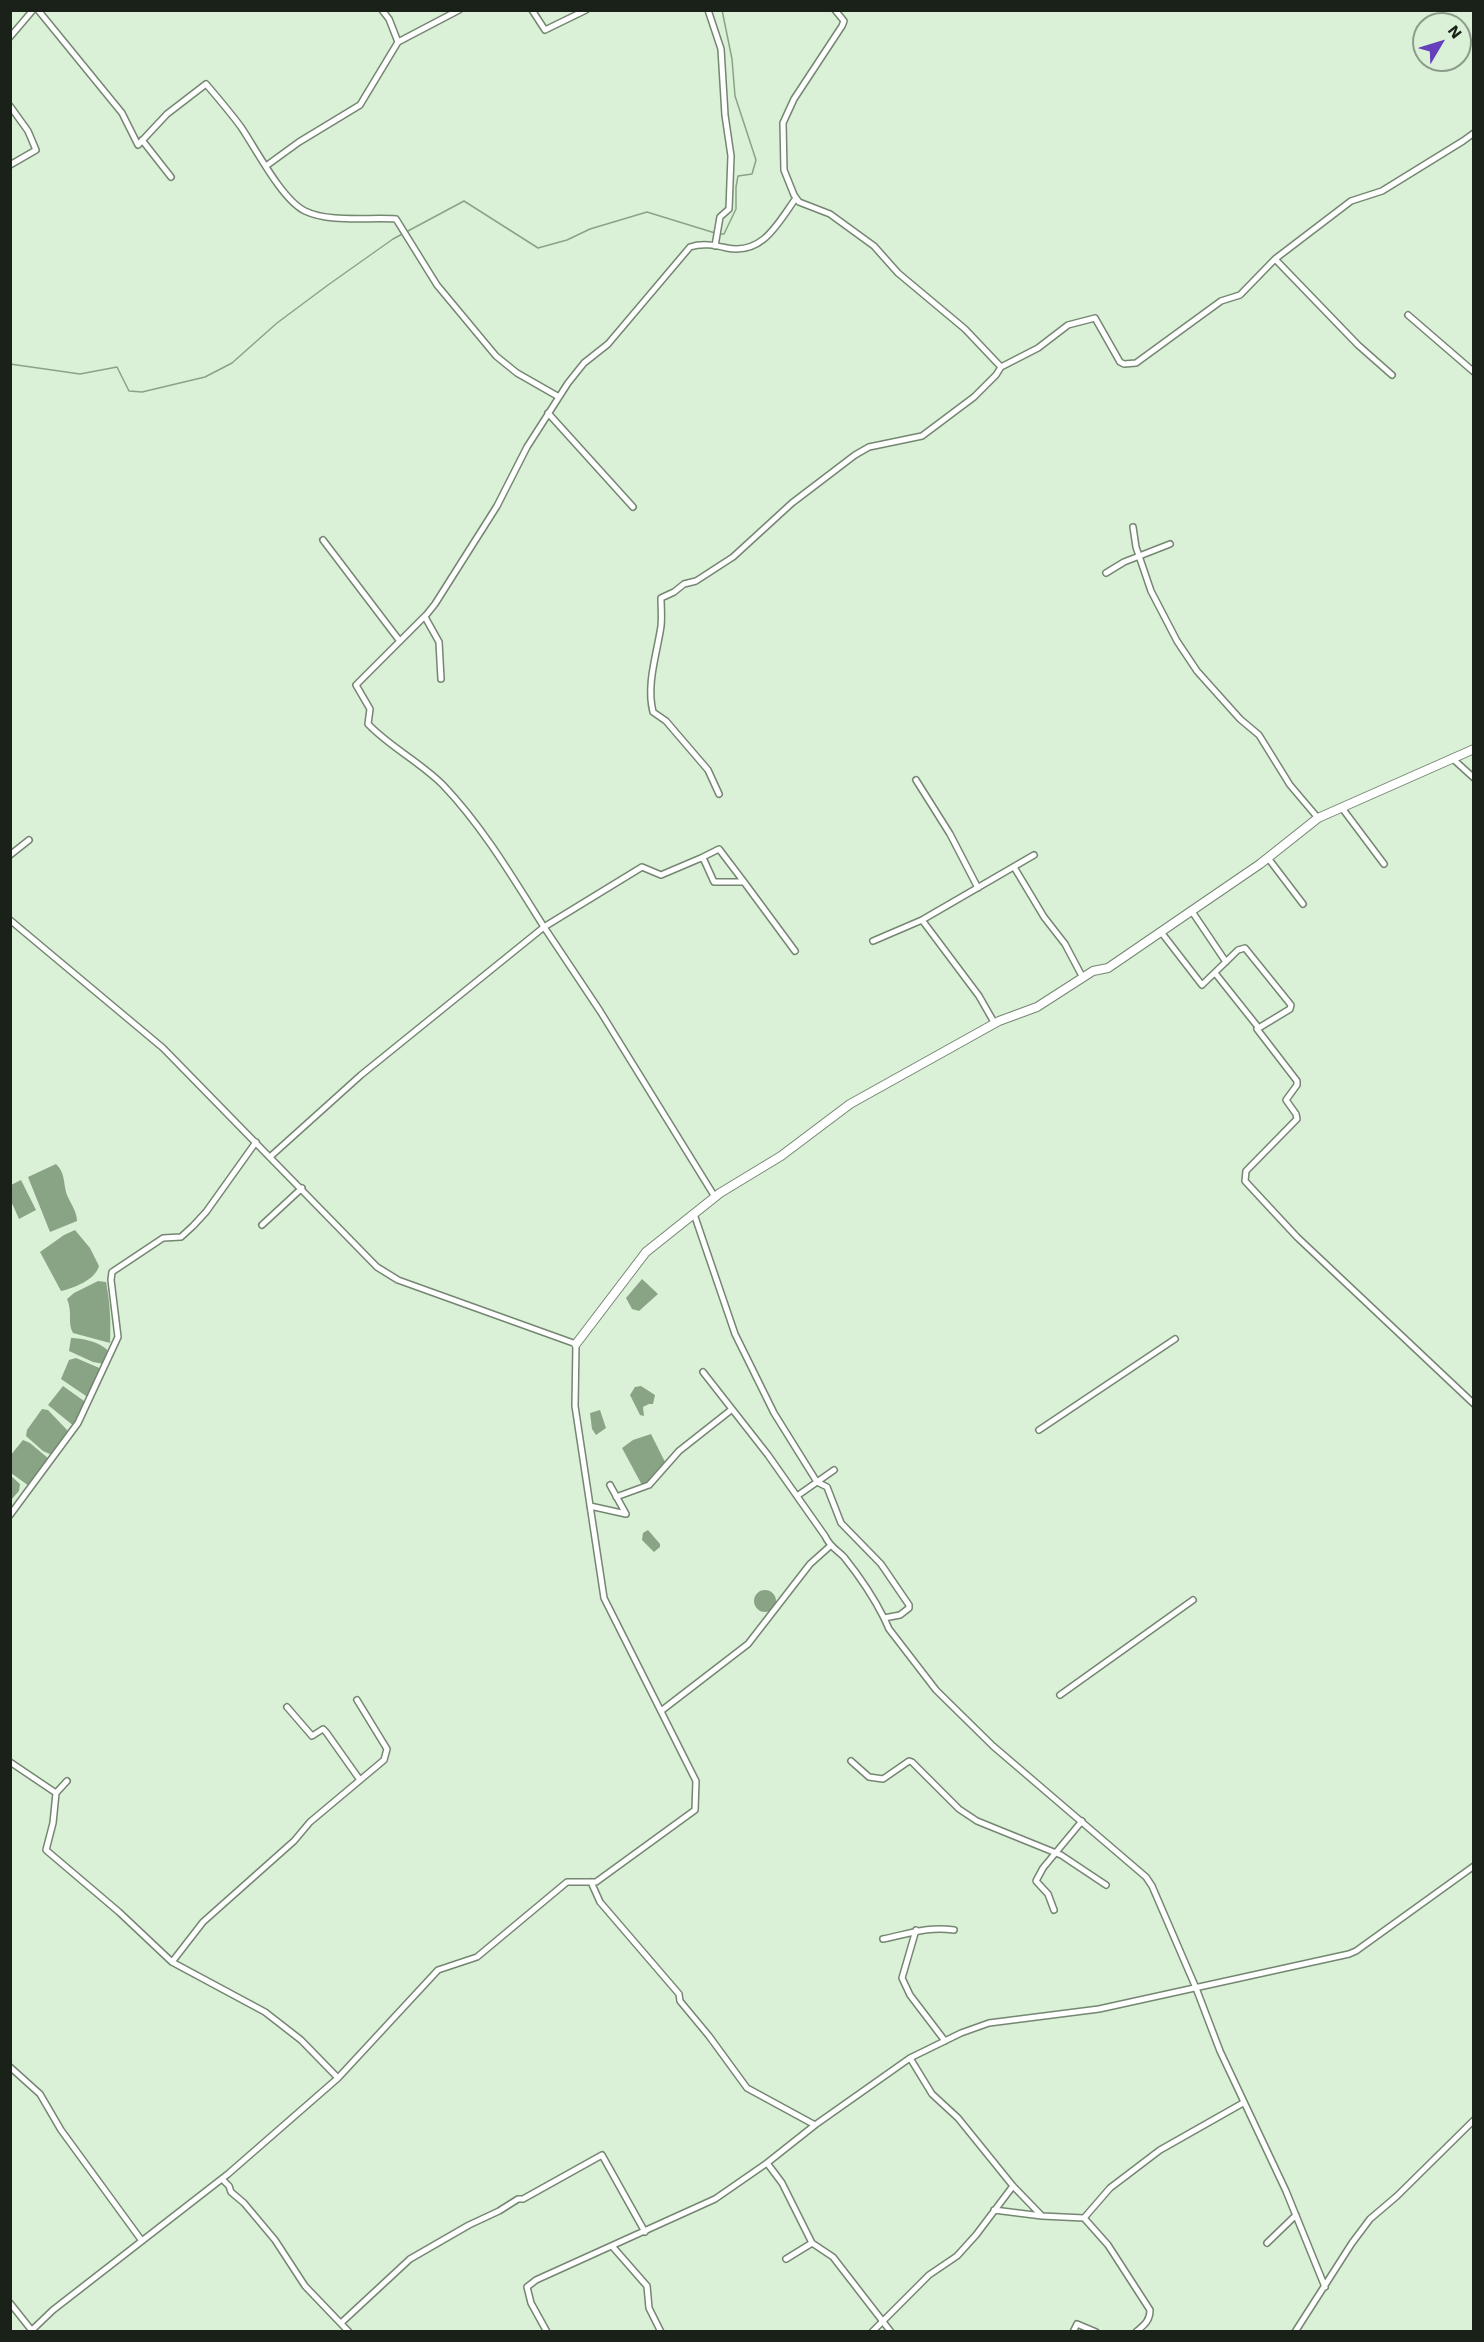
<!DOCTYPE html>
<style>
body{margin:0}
#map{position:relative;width:1484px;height:2342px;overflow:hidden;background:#daf0d7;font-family:"Work Sans",sans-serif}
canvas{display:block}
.frame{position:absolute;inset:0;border:12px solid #192118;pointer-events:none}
.north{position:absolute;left:1412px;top:12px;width:60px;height:60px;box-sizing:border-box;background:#daf0d7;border:2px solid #8d9d8b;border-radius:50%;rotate:52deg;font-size:16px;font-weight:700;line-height:24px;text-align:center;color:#192118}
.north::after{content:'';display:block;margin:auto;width:21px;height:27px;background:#6441ba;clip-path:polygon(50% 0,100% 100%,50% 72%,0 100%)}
</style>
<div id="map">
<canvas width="1484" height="2342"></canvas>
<div class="frame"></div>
<div class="north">N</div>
</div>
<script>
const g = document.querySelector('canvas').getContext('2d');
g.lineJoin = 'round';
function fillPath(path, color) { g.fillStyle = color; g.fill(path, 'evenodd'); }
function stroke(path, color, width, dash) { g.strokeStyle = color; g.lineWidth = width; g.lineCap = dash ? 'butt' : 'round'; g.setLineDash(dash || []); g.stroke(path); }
fillPath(new Path2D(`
 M 56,1164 C 65,1173 63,1180 66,1192 C 69,1202 77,1210 77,1221 L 50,1232 L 28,1177 Z
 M 21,1180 L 36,1210 L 19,1219 L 11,1201 L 11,1185 Z
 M 75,1230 L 90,1248 L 99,1266 C 95,1280 74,1288 61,1291 L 40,1252 L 64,1235 Z
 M 642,1279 L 658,1294 L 639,1311 L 632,1309 L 626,1298 Z
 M 98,1281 L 106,1282 C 110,1303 111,1321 110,1343 L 73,1333 C 67,1323 73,1313 67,1299 L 74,1293 Z
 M 71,1338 C 82,1338 101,1342 108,1351 L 107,1360 L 104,1364 L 93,1362 L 69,1351 Z
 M 76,1358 L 104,1370 L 89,1398 L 61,1379 L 69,1360 Z
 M 63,1386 L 84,1401 L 86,1407 L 75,1427 L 48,1405 Z
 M 641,1386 L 655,1395 L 653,1404 L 649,1404 L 643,1407 L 644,1416 L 640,1415 L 630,1395 L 635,1387 Z
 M 42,1409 L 48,1410 L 67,1430 L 70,1436 L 54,1456 L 43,1451 L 26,1436 L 27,1430 Z
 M 600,1410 L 606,1428 L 596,1435 L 592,1429 L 590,1413 Z
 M 651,1434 L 666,1464 L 643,1487 L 622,1448 L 633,1440 Z
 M 23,1440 L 30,1443 L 49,1459 L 50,1467 L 29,1486 L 11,1473 L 10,1456 Z
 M 11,1476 L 20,1484 L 19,1491 L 11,1500 Z
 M 648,1530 L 660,1544 L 660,1547 L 654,1552 L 642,1540 L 643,1533 Z
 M754 1601a11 11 0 1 1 22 0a11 11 0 1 1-22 0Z`), '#89a484');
stroke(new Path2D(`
 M 720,234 L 724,234 L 736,209 L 736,187 L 738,176 L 752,174 L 756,160 L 735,96 L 732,59 L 722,10
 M 10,364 L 80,374 L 117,367 L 129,391 L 142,392 L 205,377 L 232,363 L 277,323 L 328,285 L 393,239 L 464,201 L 538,248 L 567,240 L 590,229 L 647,212 L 715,233`), '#89a484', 1.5);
const street = new Path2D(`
 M 38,10 L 122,113 L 138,145 L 167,114 L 206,84 C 218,98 230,112 241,127 C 256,149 282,200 305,211 C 330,223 368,217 396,219 L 437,285 L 496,356 L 517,373 L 559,397
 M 382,10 L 389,19 L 398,42 L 459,10
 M 532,10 L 545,30 L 586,10
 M 708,10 L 721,49 L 725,115 L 731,156 L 729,209 L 720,217 L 715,246
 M 835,10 L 844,21 L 842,26 L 794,99 L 783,123 L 784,170 L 794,195 L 799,202 L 830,214 L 874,246 L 898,273 L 965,329 L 1001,367 L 1038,348 L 1068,325 L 1095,318 L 1120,362 L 1124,364 L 1136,363 L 1221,301 L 1240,295 L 1275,259 L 1351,201 L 1382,191 L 1463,141 L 1474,133
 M 10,37 L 33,10
 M 10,106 L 28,131 L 36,150 L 10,165
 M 142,140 L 171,177
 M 266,166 L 299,142 L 360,105 L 398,42
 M 1275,259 L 1358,345 L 1392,375
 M 1408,315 L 1474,372
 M 548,413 L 633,507
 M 1133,527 L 1136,547 L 1151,591 L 1177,641 L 1197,671 L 1240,719 L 1259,735 L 1290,785 L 1318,818
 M 323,540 L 399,640
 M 1106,573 L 1124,562 L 1170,544
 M 425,617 L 439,642 L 441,679
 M 1453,759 L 1474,778
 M 916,780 L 950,834 L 978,888
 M 719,794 L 708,770 L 666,721 L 653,712 C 646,684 657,654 661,626 C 662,617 661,607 661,598 L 674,592 L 684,584 L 696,581 L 733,557 L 792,503 L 855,455 L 869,447 L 922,436 L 974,397 L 996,375 L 1001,367
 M 1342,808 L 1384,864
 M 10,855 L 29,840
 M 701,858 L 719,849 L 744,882
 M 1268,858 L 1303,904
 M 1014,867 L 1044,917 L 1065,944 L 1083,978
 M 1191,910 L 1226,962
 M 10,920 L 163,1048 L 377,1267 L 398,1280 L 576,1344 L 575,1406 L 604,1598 L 696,1781 L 695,1810 L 596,1882 L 567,1882 L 477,1957 L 438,1970 L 338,2078 L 228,2174 L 53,2310 L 30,2332
 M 922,920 L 979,996 L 995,1024
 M 1161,932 L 1202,985 L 1238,950 L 1245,948 L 1291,1005 L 1290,1009 L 1257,1029 L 1297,1081 L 1297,1085 L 1286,1100 L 1296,1114 L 1297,1119 L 1246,1171 L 1245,1181 L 1297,1237 L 1474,1404
 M 873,941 L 922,920 L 1034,855
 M 795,951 L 744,882 L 714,882 L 704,860 L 701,858 L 661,875 L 642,867 L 544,927 C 513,878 483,827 443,785 C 420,762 390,747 368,724 L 370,709 L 356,685 L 427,614 L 435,604 L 497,506 L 527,447 L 568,383 L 584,363 L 608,344 L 690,247 C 702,243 714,245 727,248 C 763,255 778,223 796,198
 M 1215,973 L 1258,1027
 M 271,1156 L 361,1075 L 544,927 L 600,1011 L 715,1197
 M 694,1214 L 735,1334 L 774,1413 L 817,1482 L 827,1487 L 841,1523 L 881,1564 L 909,1605 L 909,1608 L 900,1615 L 884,1618 L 889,1629 L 936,1690 L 993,1746 L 1146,1877 L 1152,1886 L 1196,1988 L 1220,2051 L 1286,2191 L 1325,2287
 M 262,1225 L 302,1188
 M 703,1372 L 768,1455 L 825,1536 C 830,1547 836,1549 844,1557 C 860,1577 873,1596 884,1618
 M 1039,1430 L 1175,1339
 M 797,1496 L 834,1470
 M 616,1497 L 649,1485 L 679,1451 L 731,1410
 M 590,1506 L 626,1514 L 610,1485
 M 10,1515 L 78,1423 L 118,1337 L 111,1280 L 112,1272 L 163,1238 L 181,1237 L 193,1226 L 206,1212 L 256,1142
 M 1060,1695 L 1193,1600
 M 287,1707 L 312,1736 L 323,1729 L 326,1732 L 360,1780
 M 661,1711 L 748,1644 L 810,1564 L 829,1547
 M 851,1761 L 869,1777 L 883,1779 L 909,1761 L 912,1762 L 959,1809 L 977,1821 L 1061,1855 L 1106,1885
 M 10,1762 L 56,1793 L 53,1823 L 46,1850 L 119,1912 L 172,1962 L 265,2012 L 301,2040 L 338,2078
 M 56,1793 L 67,1781
 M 591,1882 L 600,1902 L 679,1994 L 680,2001 L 709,2036 L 747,2088 L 815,2125
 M 1054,1910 L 1048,1894 L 1036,1881 L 1043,1868 L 1082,1821
 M 916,1930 L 902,1978 L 910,1995 L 945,2041
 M 883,1939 C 909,1934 927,1926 954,1930
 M 172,1962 L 203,1922 L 294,1841 L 310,1822 L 384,1760 L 387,1749 L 357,1700
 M 910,2058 L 932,2094 L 958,2118 L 1013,2186 L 1042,2216 L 1084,2218 L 1108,2245 L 1150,2310 C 1150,2321 1144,2325 1136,2332
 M 10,2067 L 40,2094 L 61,2130 L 142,2241
 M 767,2163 L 782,2183 L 812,2243 L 833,2257 L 891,2332
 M 222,2179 L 229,2186 L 231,2192 L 244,2203 L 275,2240 L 305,2286 L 349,2332
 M 994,2210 L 1042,2216
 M 1084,2218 L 1110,2188 L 1160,2150 L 1243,2103
 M 1267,2243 L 1296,2215
 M 612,2246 L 647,2286 L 649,2308 L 661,2332
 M 786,2259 L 812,2243
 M 10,2303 L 33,2332
 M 341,2323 L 410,2259 L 469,2225 L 499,2211 L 518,2199 L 523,2199 L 602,2155 L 645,2232
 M 547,2332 L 531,2303 L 527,2287 L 536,2280 L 715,2199 L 767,2163 L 815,2125 L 910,2058 L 961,2033 L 989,2023 L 1099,2009 L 1349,1954 L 1356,1951 L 1474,1866
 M 872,2332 L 929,2275 L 957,2256 L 976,2235 L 1013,2186
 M 1073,2332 L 1077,2324 L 1096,2332
 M 1295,2332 L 1352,2243 L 1370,2219 L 1397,2196 L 1474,2120`);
const secondary = new Path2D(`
 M 576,1344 L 646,1252 L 720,1193 L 781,1156 L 850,1104 L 999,1021 L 1037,1007 L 1093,971 L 1108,968 L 1260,864 L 1318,818 L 1474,749`);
stroke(street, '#748771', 8);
stroke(secondary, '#748771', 10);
stroke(street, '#fff', 5);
stroke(secondary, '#fff', 8);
</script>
